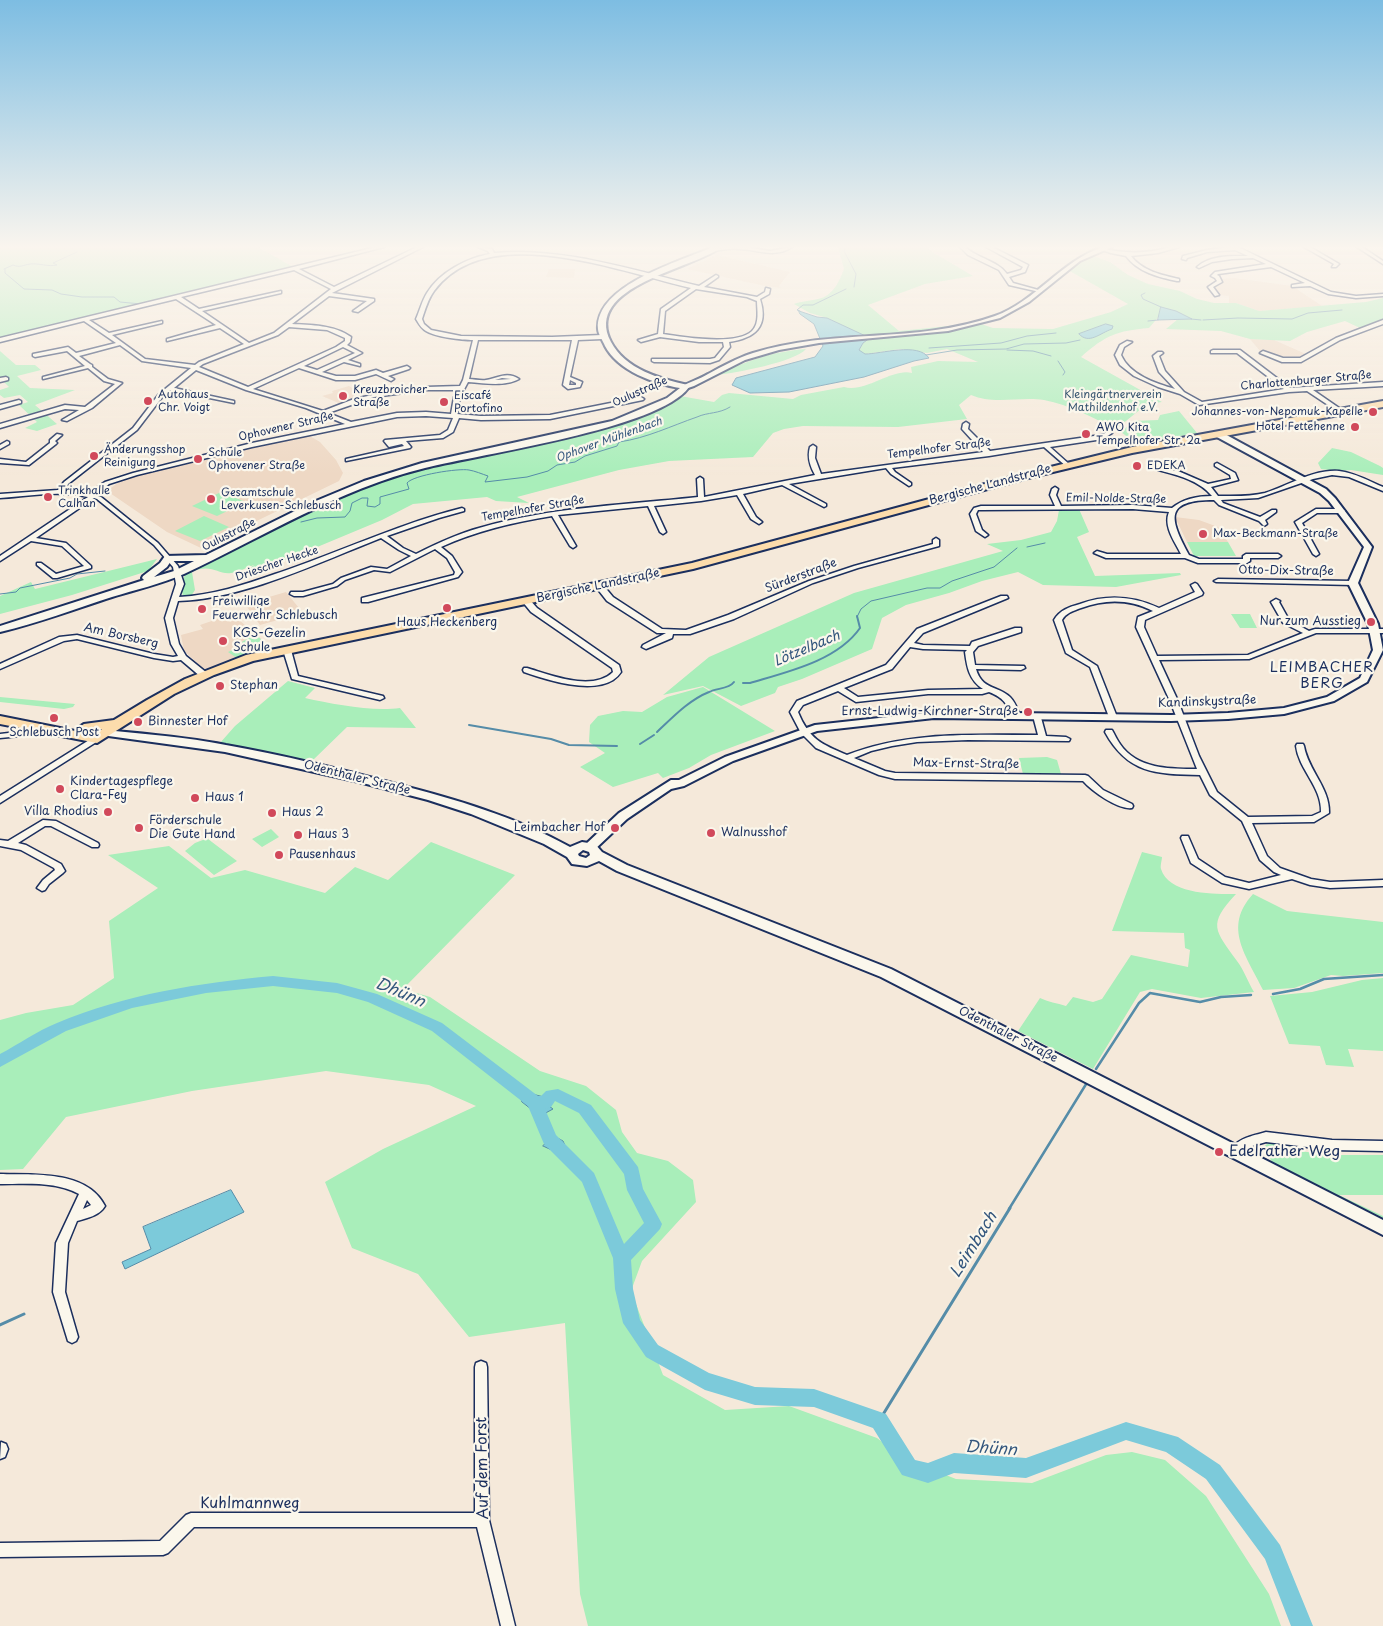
<!DOCTYPE html>
<meta charset="utf-8">
<style>
body{margin:0}
canvas{display:block;background:#f5e9da}
</style>
<canvas width="1383" height="1626"></canvas>
<script>
const g = document.querySelector('canvas').getContext('2d');
g.lineJoin = 'round';
function fillPath(path, color) { g.fillStyle = color; g.fill(path, 'evenodd'); }
function stroke(path, color, width, dash) { g.strokeStyle = color; g.lineWidth = width; g.lineCap = dash ? 'butt' : 'round'; g.setLineDash(dash || []); g.stroke(path); }
function write(font, color, halo, rows, align = 'center') {
  g.font = font + ' "Playpen Sans",sans-serif'; g.lineWidth = 4.5; g.setLineDash([]); g.textBaseline = 'middle'; g.strokeStyle = halo; g.fillStyle = color; for (const [text, x, y, turn = 0] of rows) {
    g.save(); g.translate(x, y); g.rotate((+turn || 0) * Math.PI / 180); g.textAlign = isNaN(turn) ? turn : align; if (halo) g.strokeText(text, 0, 0); g.fillText(text, 0, 0); g.restore();
  }
}
fillPath(new Path2D(`
 M 717,255 L 790,272 L 779,286 L 781,288 L 765,286 L 687,269 Z
 M 549,269 L 575,269 L 574,278 L 546,277 Z
 M 1234,278 L 1292,286 L 1322,306 L 1259,311 L 1236,303 L 1229,303 L 1229,296 L 1219,295 L 1213,288 L 1221,282 L 1221,279 Z
 M 1250,339 L 1274,340 L 1306,354 L 1293,360 L 1277,358 L 1260,351 Z
 M 349,386 L 357,391 L 362,398 L 341,404 L 322,396 L 333,393 L 332,391 Z
 M 308,435 L 320,442 L 336,460 L 343,473 L 339,481 L 201,548 L 167,532 L 107,491 L 119,482 L 129,478 Z
 M 1175,517 L 1199,520 L 1218,527 L 1228,542 L 1187,542 Z
 M 286,592 L 303,613 L 260,625 L 245,604 Z
 M 232,614 L 273,649 L 204,669 L 184,651 L 181,635 L 203,629 L 200,625 Z`), '#eed8c4');
fillPath(new Path2D(`
 M 0,247 L 258,247 L 295,268 L 0,339 Z
 M 838,247 L 928,247 L 929,250 L 973,276 L 925,284 L 868,305 L 899,331 L 958,325 L 963,327 L 981,324 L 993,328 L 1053,329 L 1111,312 L 1128,304 L 1068,270 L 1090,255 L 1110,262 L 1128,275 L 1148,284 L 1180,291 L 1197,299 L 1214,303 L 1236,303 L 1259,311 L 1366,302 L 1383,298 L 1383,319 L 1360,328 L 1345,321 L 1307,332 L 1290,341 L 1250,339 L 1221,331 L 1166,329 L 1178,319 L 1192,319 L 1176,311 L 1161,314 L 1149,328 C 1116,331 1106,335 1081,357 L 1162,402 L 1147,404 L 1116,429 C 1093,418 1070,405 1044,400 C 1021,396 994,405 971,395 L 959,405 L 967,419 L 898,427 L 803,426 L 784,429 L 773,433 L 753,457 L 669,461 L 619,470 L 517,497 L 529,503 L 496,501 L 487,497 L 413,504 L 382,520 L 286,560 L 239,576 L 254,565 C 247,567 239,572 231,573 C 218,575 211,563 192,572 L 195,590 L 191,596 L 183,596 C 180,587 182,577 189,570 L 296,516 L 357,489 L 414,470 L 545,442 L 657,408 L 680,396 L 714,402 L 722,395 L 729,393 L 793,399 L 801,395 L 844,387 C 866,393 892,368 912,373 L 911,367 L 938,361 L 978,362 L 947,349 L 927,353 L 900,349 L 865,354 L 859,351 L 863,343 L 869,339 L 827,318 L 810,313 L 794,304 C 802,301 809,301 818,299 C 833,296 839,282 844,269 Z
 M 806,349 C 795,362 735,373 717,375 C 749,360 771,352 806,349 Z
 M 0,351 L 16,365 L 35,365 L 41,370 L 17,376 L 30,388 L 75,390 L 35,405 L 57,424 L 37,431 L 25,428 L 37,422 L 19,405 L 28,402 L 20,395 L 4,398 L 0,395 L 0,390 L 9,387 L 0,378 Z
 M 1179,411 L 1197,433 L 1137,444 L 1121,432 L 1133,421 L 1158,420 L 1160,415 Z
 M 1332,448 L 1351,452 L 1380,466 L 1383,468 L 1383,475 L 1351,470 L 1337,471 L 1321,469 L 1318,463 Z
 M 221,492 L 246,502 L 217,516 L 192,506 Z
 M 1079,509 L 1089,532 L 1077,537 L 1095,576 L 1180,573 L 1181,575 L 1116,587 L 1043,585 L 1018,572 L 982,581 L 949,593 L 906,605 L 882,618 L 872,649 L 802,679 L 778,687 L 775,693 L 741,706 L 703,686 L 663,695 L 709,657 L 854,593 L 1003,551 L 987,544 L 1021,540 L 1051,532 L 1057,521 L 1059,510 Z
 M 204,516 L 229,527 L 200,541 L 175,531 Z
 M 1187,542 L 1228,542 L 1236,556 L 1194,556 Z
 M 157,559 L 148,571 L 72,595 L 0,614 L 0,596 L 31,582 L 35,589 Z
 M 1231,614 L 1250,614 L 1257,628 L 1240,628 Z
 M 255,634 L 272,649 L 237,658 L 228,652 L 239,647 L 237,645 Z
 M 288,681 L 315,688 L 305,698 C 333,704 372,712 400,708 L 416,728 L 347,727 L 312,761 L 220,743 L 235,726 Z
 M 703,687 L 775,731 L 711,755 L 689,768 L 663,778 L 658,773 L 613,787 L 580,767 L 605,753 L 589,742 L 590,725 L 598,716 L 623,711 L 642,712 L 667,697 Z
 M 0,697 L 75,704 L 73,707 L 64,709 L 0,702 Z
 M 1047,757 L 1057,760 L 1061,774 L 1023,774 L 1019,758 Z
 M 271,829 L 279,837 L 262,847 L 252,839 Z
 M 208,838 L 208,839 L 237,861 L 214,875 L 185,851 L 195,843 Z
 M 431,842 L 515,875 L 403,989 L 430,997 L 540,1071 L 586,1086 L 616,1110 L 622,1132 L 637,1153 L 668,1161 L 693,1180 L 696,1202 L 642,1261 L 631,1291 L 663,1375 L 725,1410 L 789,1406 L 877,1438 L 905,1459 L 956,1479 L 1032,1483 L 1106,1455 L 1132,1452 L 1165,1460 L 1206,1496 L 1269,1594 L 1281,1626 L 588,1626 L 580,1594 L 565,1323 L 469,1337 L 418,1274 L 352,1248 L 325,1182 L 383,1149 L 476,1106 L 429,1085 L 326,1071 L 192,1091 L 66,1117 L 23,1169 L 0,1170 L 0,1020 L 26,1013 L 73,1005 L 114,978 L 109,921 L 158,888 L 108,855 L 169,846 L 211,878 L 245,870 L 325,893 L 355,867 L 388,880 Z
 M 1142,852 L 1162,857 C 1162,860 1160,866 1161,869 C 1169,895 1215,894 1236,894 C 1207,925 1215,930 1237,961 C 1244,970 1248,982 1254,992 L 1201,998 L 1152,989 L 1140,992 L 1093,1069 L 1018,1031 L 1040,998 C 1048,1002 1057,1003 1066,1006 L 1073,997 L 1093,1002 L 1102,999 L 1131,955 L 1188,967 L 1190,950 L 1185,948 L 1184,933 L 1112,931 Z
 M 1253,894 L 1287,911 L 1383,922 L 1383,973 L 1343,976 L 1331,975 L 1294,988 L 1263,990 C 1247,956 1222,928 1253,894 Z
 M 1383,978 L 1383,1051 L 1348,1049 L 1354,1067 L 1326,1065 L 1320,1046 L 1289,1044 L 1270,996 L 1312,992 L 1362,980 Z
 M 1271,1141 L 1365,1149 L 1366,1152 L 1285,1146 L 1262,1148 Z
 M 1275,1149 L 1340,1155 L 1383,1155 L 1383,1195 L 1339,1195 L 1383,1216 L 1383,1218 L 1273,1163 L 1266,1153 Z`), '#a9eeba');
const water = new Path2D(`
 M 1161,307 L 1176,311 L 1192,319 L 1158,320 Z
 M 799,311 L 817,317 L 827,318 L 870,338 L 863,343 L 859,350 L 865,354 C 881,354 918,342 929,358 L 914,361 L 864,377 L 789,392 L 750,393 L 732,385 L 736,378 L 815,357 L 823,346 L 814,324 L 800,314 Z
 M 1106,324 L 1113,326 L 1112,329 C 1100,333 1089,345 1079,334 Z
 M 520,1091 L 548,1098 L 545,1103 L 553,1109 L 540,1116 L 522,1102 Z
 M 554,1136 L 563,1141 L 567,1150 L 556,1152 L 543,1146 Z
 M 231,1190 L 244,1212 L 125,1269 L 122,1262 L 151,1249 L 143,1227 Z`);
fillPath(water, '#7ccada');
stroke(water, '#558ca8', 1);
stroke(new Path2D(`
 M 846,247 L 844,251 L 856,274 L 854,287
 M 4,269 L 13,265 C 20,268 23,265 30,264 C 39,263 48,267 57,265 L 53,263 L 77,252
 M 5,269 L 5,273 L 24,289 L 52,290 L 61,294 L 82,297 L 114,297 L 120,302 L 141,304
 M 1145,293 L 1141,295 L 1143,299 L 1161,307
 M 800,311 L 797,310 L 803,305 L 813,305 L 846,289
 M 1191,319 L 1201,320
 M 1203,320 L 1238,318 L 1292,319 L 1308,313 L 1342,310
 M 1148,321 L 1158,320
 M 929,348 L 1001,343 L 1027,336 L 1056,333
 M 1007,350 L 1033,351 L 1051,356
 M 926,355 L 957,350 L 1006,349 L 1024,344 L 1066,343 L 1080,340
 M 1058,361 L 1065,372 L 1063,375
 M 301,522 L 317,518 L 345,517 L 350,511 L 352,503 L 362,498 L 368,498 L 367,506 L 375,507 L 380,504 L 380,497 L 409,489 L 407,483 C 413,475 459,468 469,470 C 475,471 482,474 488,476 L 485,482 L 527,477 L 548,471 L 557,465 L 575,462 L 585,456 L 617,446 L 619,442 C 647,438 671,426 697,417 C 708,412 719,414 730,407
 M 1027,547 L 1045,543
 M 0,594 L 16,592 L 20,588 L 70,578 L 77,574 L 105,571
 M 857,617 L 861,609 L 871,601 L 927,588 L 940,588 L 952,581 L 994,567 L 1017,548`), '#558ca8', 1);
stroke(new Path2D(`
 M 743,683 L 750,683 C 787,672 837,661 860,628 L 857,616
 M 469,725 L 551,739 L 569,745 L 617,746
 M 657,732 C 673,717 689,700 709,692 C 717,688 729,689 734,682
 M 640,744 L 654,735`), '#558ca8', 2);
stroke(new Path2D(`
 M 1273,994 L 1300,989 L 1324,979 L 1383,975
 M 1096,1069 L 1139,1003 L 1150,993 L 1200,1002 L 1221,997 L 1251,995
 M 1009,1209 L 1088,1081`), '#558ca8', 2.5);
stroke(new Path2D(`
 M 0,1325 L 24,1314
 M 879,1421 L 1010,1208`), '#558ca8', 3);
fillPath(new Path2D(`
 M 273,976 L 337,983 L 377,994 L 442,1023 L 538,1096 L 541,1096 L 546,1091 L 558,1089 L 591,1105 L 638,1167 L 643,1189 L 662,1224 L 660,1229 L 631,1260 L 633,1289 L 640,1320 L 658,1345 L 709,1373 L 755,1387 L 814,1389 L 886,1414 L 915,1460 L 928,1463 L 954,1453 L 1026,1458 L 1126,1422 L 1178,1437 L 1220,1465 L 1280,1545 L 1313,1626 L 1291,1626 L 1265,1559 L 1206,1479 L 1166,1452 L 1126,1440 L 1026,1478 L 954,1473 L 928,1483 L 902,1475 L 873,1428 L 814,1407 L 755,1405 L 705,1390 L 646,1357 L 623,1323 L 615,1289 L 613,1258 L 582,1182 L 544,1144 L 528,1106 L 432,1031 L 368,1002 L 337,993 L 273,986 L 206,993 L 132,1008 L 66,1031 L 0,1067 L 0,1054 C 19,1044 37,1031 57,1023 C 126,994 199,983 273,976 ZM 555,1101 L 579,1113 L 624,1174 L 627,1190 L 644,1223 L 624,1244 L 594,1173 L 556,1135 L 545,1109 L 551,1107 Z`), '#7ccada');
const minor = new Path2D(`
 M 376,247 L 384,247 L 299,269 L 334,287 L 417,247 L 423,247 L 332,293 L 374,299 L 374,301 L 358,312 L 353,311 L 367,301 L 329,296 L 292,324 C 311,325 335,325 351,337 L 350,342 L 347,345 L 362,353 L 348,360 L 360,364 L 360,366 L 344,362 L 322,372 L 336,376 L 355,376 L 376,370 L 383,373 L 407,366 L 410,368 L 409,369 L 388,376 L 394,379 L 391,381 L 376,374 L 355,380 L 336,380 L 299,368 L 253,389 L 323,411 L 354,399 L 391,391 L 426,387 L 460,386 L 463,380 L 473,340 C 462,340 435,337 426,331 C 421,328 419,324 416,319 C 420,310 422,301 427,293 C 440,272 467,258 490,254 L 488,251 L 478,247 L 492,249 L 494,253 C 564,247 632,270 699,286 L 716,275 L 718,276 L 718,277 L 704,287 L 757,297 L 765,292 L 766,288 L 770,289 L 769,294 L 760,299 C 769,327 755,338 729,342 L 730,347 L 719,360 L 710,363 L 654,362 L 652,361 L 652,359 L 710,359 L 715,358 L 724,347 L 723,342 L 699,342 L 660,337 L 641,342 L 638,340 L 658,334 L 661,309 L 691,288 C 620,272 487,219 434,291 C 428,299 425,310 422,319 L 424,324 L 431,330 L 461,336 L 552,337 L 602,335 L 605,337 L 602,339 L 578,340 L 570,377 L 582,382 L 580,387 L 568,389 L 563,385 L 572,340 L 478,340 L 469,379 C 474,379 481,381 486,380 C 498,378 507,371 519,379 C 505,387 484,383 468,382 L 460,397 L 457,414 L 481,416 L 550,415 L 641,397 L 644,399 L 643,400 L 550,419 L 481,420 L 459,418 L 453,432 L 443,438 L 406,441 L 411,447 L 410,448 L 346,461 L 346,459 L 404,446 L 402,444 L 389,447 L 384,441 L 385,440 L 440,435 L 448,430 L 453,418 L 426,416 L 397,417 L 252,447 L 137,475 L 109,484 L 95,495 L 101,497 L 158,543 L 178,566 L 184,584 L 179,597 C 213,595 244,585 275,574 C 338,553 398,524 462,508 L 464,509 L 464,511 L 439,518 L 387,536 L 403,548 L 416,554 C 436,544 457,534 479,528 C 550,507 625,505 698,497 L 697,479 L 700,477 L 703,479 L 704,497 L 815,475 C 810,466 807,457 810,447 L 813,445 L 816,447 L 815,458 L 821,474 L 983,452 L 962,429 L 963,424 L 966,422 L 969,424 L 968,429 L 990,451 L 1101,435 L 1109,431 L 1112,433 L 1103,439 L 1050,447 L 1069,464 L 1069,466 L 1067,467 L 1044,447 L 989,456 L 892,468 L 895,472 L 911,483 L 911,485 L 909,486 L 891,474 L 886,468 L 789,484 L 826,504 L 826,506 L 824,507 L 782,485 L 743,494 L 756,517 L 762,522 L 759,524 L 751,519 L 737,495 L 701,501 L 654,506 L 666,532 L 663,534 L 660,532 L 648,506 L 558,515 L 576,546 L 573,548 L 570,546 L 552,516 C 514,522 476,531 441,547 L 452,556 L 462,572 L 458,577 L 368,602 L 362,602 L 362,598 L 454,575 L 455,572 L 447,558 L 435,549 L 390,572 L 374,570 L 345,580 L 337,586 L 303,596 L 294,596 L 290,594 L 291,592 L 303,592 L 333,584 L 341,578 L 371,567 L 387,569 L 411,556 L 399,550 L 381,538 C 320,562 244,599 178,601 L 173,618 L 179,644 L 186,656 L 207,673 L 208,675 L 204,677 L 201,677 L 181,660 L 173,661 L 154,658 L 77,639 L 64,641 L 0,669 L 0,664 L 59,637 L 77,635 L 154,654 L 173,657 L 178,656 L 171,644 L 165,618 L 176,584 L 173,567 L 154,545 L 97,499 L 94,498 L 36,538 L 66,543 L 91,566 L 91,568 L 57,578 L 53,578 L 37,565 L 37,563 L 41,563 L 56,574 L 84,566 L 62,546 L 31,541 L 0,561 L 0,556 L 88,497 C 59,490 29,496 0,498 L 0,494 L 58,490 L 64,482 L 133,428 L 159,394 L 191,368 L 142,361 L 120,345 L 79,356 L 90,364 L 92,365 L 92,367 L 108,379 L 122,383 L 92,408 L 67,421 L 62,420 L 79,410 L 65,409 L 0,428 L 0,424 L 65,405 L 85,407 L 115,384 L 104,381 L 88,368 L 43,379 L 43,377 L 85,366 L 67,351 L 35,357 L 33,356 L 33,354 L 68,347 L 76,353 L 116,343 L 84,321 L 0,342 L 0,338 ZM 294,270 L 331,289 L 274,333 L 249,343 L 202,311 L 281,293 L 281,291 L 199,309 L 181,297 ZM 696,289 L 747,297 L 757,301 C 757,310 760,323 752,331 C 736,346 683,337 663,334 L 665,311 ZM 176,299 L 216,325 L 167,339 L 167,341 L 220,328 L 244,344 L 199,362 L 195,365 L 145,359 L 112,335 L 162,323 L 162,321 L 109,333 L 89,320 ZM 289,327 L 327,330 L 345,338 L 345,341 L 336,347 L 248,387 L 199,367 L 203,364 L 278,335 ZM 343,347 L 355,353 L 317,370 L 304,366 ZM 196,370 L 246,390 L 306,408 L 345,424 L 252,443 L 133,473 L 105,482 L 89,493 L 65,490 L 68,484 L 137,430 L 163,396 L 170,390 L 234,403 L 234,401 L 174,388 ZM 502,378 L 511,379 L 495,380 ZM 570,380 L 576,383 L 576,385 L 569,385 ZM 426,390 L 458,390 L 454,397 L 451,414 L 426,412 L 397,413 L 351,422 L 328,413 L 374,397 Z
 M 726,247 L 745,247 L 770,251 L 792,247 C 774,259 757,249 738,249 C 730,248 722,250 714,251 L 712,250 Z
 M 960,247 L 965,247 C 977,258 998,261 1007,274 L 1021,270 L 1023,267 L 986,247 L 992,247 L 1028,265 L 1025,272 L 1009,277 L 1013,283 L 1042,291 L 1040,292 L 1009,285 L 999,270 L 968,255 Z
 M 1171,247 L 1179,247 L 1158,253 L 1131,256 C 1142,271 1162,275 1179,279 L 1179,281 L 1177,281 C 1158,277 1138,272 1126,256 L 1111,253 L 1099,249 L 1101,248 C 1125,254 1147,254 1171,247 Z
 M 1231,247 L 1238,247 L 1331,292 L 1356,296 L 1383,294 L 1383,296 L 1356,298 L 1328,294 L 1310,286 L 1292,287 L 1292,285 L 1305,283 L 1271,267 L 1218,274 L 1217,275 L 1219,276 L 1222,282 L 1213,287 L 1219,295 L 1215,296 L 1208,287 L 1217,281 L 1215,278 L 1211,276 L 1215,272 L 1266,264 L 1253,258 L 1232,259 L 1212,262 L 1199,268 L 1197,267 C 1210,255 1231,256 1248,256 L 1235,250 L 1207,252 L 1187,258 L 1186,260 L 1182,259 L 1183,256 L 1207,250 Z
 M 1304,247 L 1310,247 L 1339,264 L 1336,267 L 1332,267 L 1334,264 Z
 M 1357,247 L 1362,247 L 1383,261 L 1383,264 Z
 M 1383,320 L 1383,324 L 1340,340 L 1301,362 L 1282,362 L 1260,353 L 1263,351 L 1283,358 L 1300,358 L 1336,338 Z
 M 1127,341 L 1132,342 L 1124,347 L 1121,355 C 1130,375 1155,383 1175,389 L 1159,372 L 1153,356 L 1158,352 L 1162,352 L 1163,353 L 1159,356 L 1165,371 L 1184,392 L 1202,402 L 1284,389 L 1237,353 L 1211,353 L 1211,351 L 1213,350 L 1240,350 L 1290,388 L 1383,382 L 1383,386 L 1313,390 L 1342,410 L 1342,412 L 1340,413 L 1307,391 L 1289,392 L 1199,405 L 1180,394 L 1158,387 L 1134,376 L 1120,365 L 1115,355 L 1120,345 Z
 M 6,377 L 8,378 L 8,380 L 0,382 L 0,378 Z
 M 19,400 L 21,401 L 21,403 L 0,409 L 0,405 Z
 M 57,434 L 62,435 L 55,441 L 57,443 L 56,444 L 29,465 L 0,463 L 0,459 L 26,462 L 50,443 L 50,440 Z
 M 7,441 L 9,442 L 9,444 L 0,449 L 0,445 Z
 M 1217,463 L 1235,473 L 1238,480 L 1211,487 L 1218,496 C 1234,496 1249,497 1265,493 C 1288,486 1313,469 1339,471 C 1355,473 1369,481 1383,487 L 1383,491 L 1349,477 L 1332,475 L 1313,479 L 1258,498 L 1221,500 L 1223,503 L 1260,517 L 1272,510 L 1276,510 L 1276,512 L 1265,520 L 1267,524 L 1264,526 L 1259,521 L 1219,505 L 1214,500 C 1164,500 1169,518 1189,555 L 1199,559 L 1243,559 L 1243,556 L 1246,554 L 1278,554 L 1281,556 L 1278,558 L 1250,558 L 1250,561 L 1247,563 L 1198,563 L 1185,558 L 1106,558 L 1094,553 L 1097,551 L 1107,554 L 1181,554 C 1175,542 1163,526 1169,512 L 1133,509 L 981,510 L 978,510 L 976,514 L 982,530 L 988,535 L 985,537 L 976,531 L 970,514 L 974,508 L 981,506 L 1055,506 L 1050,495 L 1052,489 L 1055,487 L 1058,489 L 1056,495 L 1061,506 L 1133,505 L 1172,508 C 1183,499 1197,496 1212,496 C 1199,480 1177,475 1158,470 L 1158,468 L 1178,471 L 1208,484 L 1231,479 L 1230,475 L 1215,466 L 1215,464 Z
 M 1316,509 L 1342,509 L 1345,511 L 1342,513 L 1317,513 L 1302,523 L 1319,554 L 1316,556 L 1313,554 L 1295,522 Z
 M 936,538 L 939,540 L 939,546 L 858,568 L 813,583 L 734,619 L 690,634 L 673,634 L 672,638 L 646,649 L 642,647 L 643,645 L 666,633 L 657,633 L 607,601 L 596,587 L 597,585 L 603,585 L 613,597 L 662,629 L 686,630 L 728,615 L 809,581 L 854,566 L 933,544 L 933,540 Z
 M 1218,579 L 1353,581 L 1357,583 L 1353,585 L 1216,582 L 1214,581 Z
 M 1195,583 L 1197,584 L 1203,593 L 1202,595 L 1145,620 L 1144,627 L 1157,656 L 1248,655 L 1303,633 L 1283,623 L 1271,602 L 1276,599 L 1280,601 L 1279,602 L 1289,620 L 1309,631 L 1315,629 L 1383,629 L 1383,633 L 1316,633 L 1249,659 L 1159,660 L 1178,701 L 1199,756 L 1217,792 L 1248,817 L 1312,816 L 1321,812 C 1322,787 1299,770 1296,746 L 1297,744 L 1303,744 L 1304,746 C 1308,770 1330,788 1329,813 L 1314,822 L 1252,823 L 1267,856 L 1280,868 L 1311,879 L 1330,882 L 1383,880 L 1383,886 L 1330,888 L 1310,885 L 1292,879 L 1249,889 L 1222,883 L 1191,863 L 1181,838 L 1182,836 L 1188,836 L 1198,859 L 1225,877 L 1249,883 L 1281,875 L 1274,872 L 1260,860 L 1242,821 L 1210,795 L 1200,775 C 1156,774 1128,774 1105,732 L 1106,730 L 1112,730 C 1115,735 1117,740 1120,744 C 1137,769 1170,769 1197,769 L 1170,701 L 1136,627 L 1138,617 L 1153,611 C 1129,599 1106,599 1081,608 C 1073,611 1066,613 1062,620 L 1072,650 L 1097,666 L 1117,717 L 1113,719 L 1109,717 L 1090,667 L 1066,653 L 1054,620 C 1060,610 1069,607 1080,604 C 1107,594 1133,596 1159,608 L 1195,592 L 1191,585 Z
 M 1001,596 L 1007,596 L 1008,598 L 923,633 L 914,643 L 923,645 L 970,646 L 972,642 L 1015,628 L 1021,628 L 1021,632 L 978,646 L 973,652 L 975,665 L 1024,666 L 1025,668 L 1021,670 L 976,669 C 982,690 997,685 1010,697 C 1015,702 1017,708 1020,715 L 1019,717 L 1013,717 C 1006,703 1004,698 989,692 L 982,694 L 928,694 L 856,702 L 838,691 L 803,705 L 798,712 C 809,739 821,744 847,755 C 908,731 973,735 1038,735 L 1033,716 L 1037,714 L 1040,714 L 1046,736 L 1066,737 L 1070,739 L 1069,741 L 968,740 L 917,742 L 892,746 L 871,751 L 854,758 L 885,771 L 895,773 L 1085,775 L 1088,776 L 1103,790 L 1132,804 L 1133,806 L 1132,808 C 1118,810 1092,791 1083,781 L 895,779 L 879,775 L 816,748 L 801,733 L 790,712 L 797,701 L 886,665 L 917,629 ZM 910,647 L 923,649 L 967,650 L 965,652 C 967,667 969,680 983,689 L 928,690 L 858,697 L 844,688 L 892,669 Z
 M 523,599 L 529,599 L 537,608 L 619,665 L 621,672 C 619,675 616,678 613,680 C 590,694 547,680 524,672 L 523,670 L 524,668 L 527,668 C 551,675 592,692 613,672 L 612,668 L 531,612 L 522,601 Z
 M 284,648 L 287,648 L 291,650 L 298,676 L 383,696 L 384,698 L 380,700 L 292,679 L 283,650 Z
 M 17,732 L 21,734 L 20,736 L 0,738 L 0,734 Z
 M 94,737 L 97,737 L 101,739 L 0,803 L 0,796 Z
 M 43,820 L 56,821 L 98,843 L 99,845 L 98,847 L 92,847 L 51,826 L 45,826 L 18,843 L 26,845 L 61,864 L 65,871 L 63,873 L 49,884 L 45,890 L 42,891 L 37,888 L 43,880 L 55,870 L 54,868 L 21,850 L 0,846 L 0,840 L 8,841 Z
 M 1266,1132 L 1332,1140 L 1383,1141 L 1383,1151 L 1332,1150 L 1266,1142 L 1249,1147 L 1239,1155 L 1235,1157 L 1231,1155 L 1229,1152 C 1237,1138 1252,1136 1266,1132 Z
 M 0,1174 C 34,1175 87,1170 105,1206 C 99,1216 87,1218 77,1221 L 68,1243 L 65,1292 L 78,1337 L 76,1341 L 72,1343 L 68,1341 L 53,1292 L 56,1243 L 79,1194 C 56,1181 25,1184 0,1184 ZM 87,1200 L 91,1205 L 83,1209 Z
 M 481,1361 L 486,1363 L 487,1367 L 489,1520 L 515,1626 L 501,1626 L 477,1527 L 194,1527 L 168,1553 L 163,1555 L 0,1557 L 0,1543 L 160,1541 L 186,1515 L 191,1513 L 475,1513 L 475,1367 L 476,1363 Z
 M 1,1442 L 6,1444 L 8,1449 L 5,1457 L 0,1459 Z`);
const tertiary = new Path2D(`
 M 1103,247 L 1112,247 L 1080,261 L 1029,302 L 1000,318 L 948,331 L 819,343 L 779,350 L 745,360 L 694,386 L 685,389 L 681,387 C 689,382 700,379 708,374 C 723,366 737,358 753,353 C 831,328 917,344 995,316 C 1036,301 1061,261 1103,247 Z
 M 1215,432 L 1221,432 L 1326,489 L 1335,498 L 1372,547 L 1358,583 L 1378,624 L 1383,650 L 1367,682 L 1334,701 L 1284,714 L 1228,719 L 1171,721 L 934,718 L 817,731 L 733,761 L 684,786 L 671,789 L 627,819 L 594,850 L 586,850 L 584,847 L 586,844 L 619,813 L 671,780 L 679,780 L 725,757 L 815,725 L 934,712 L 1171,715 L 1228,713 L 1284,708 L 1327,697 L 1360,678 L 1373,650 L 1368,624 L 1348,583 L 1364,547 L 1329,501 L 1320,493 L 1215,436 Z`);
const secondary = new Path2D(`
 M 713,247 L 722,247 C 693,269 582,286 611,342 C 625,369 660,379 688,385 L 689,387 C 660,429 480,454 425,468 C 339,489 263,537 184,574 C 161,584 135,590 112,597 C 75,609 38,623 0,632 L 0,626 L 144,580 L 142,578 L 143,576 L 160,563 L 165,556 L 206,555 L 311,503 L 364,481 L 422,463 L 612,421 L 667,398 L 680,388 C 655,384 618,371 605,346 C 603,341 598,334 598,329 C 595,285 681,261 713,247 ZM 171,561 L 194,561 L 174,571 L 154,577 L 167,567 Z
 M 105,730 C 145,734 186,737 226,745 C 283,755 340,769 396,784 C 455,799 516,817 570,847 L 582,842 L 595,844 L 602,852 L 627,865 L 891,969 L 1383,1220 L 1383,1235 L 881,977 L 617,871 L 599,861 L 587,866 L 572,864 L 567,857 L 544,844 L 471,814 L 428,800 L 359,782 L 225,752 L 101,735 L 99,733 ZM 583,850 L 589,852 L 590,855 L 586,858 L 579,856 L 578,854 Z`);
const primary = new Path2D(`
 M 1383,401 L 1383,407 L 1132,453 L 1028,478 L 693,569 L 253,661 L 214,675 L 174,694 L 97,743 L 0,724 L 0,716 L 95,735 L 102,729 L 84,732 L 78,728 L 84,724 L 114,720 L 147,700 L 185,679 L 246,655 L 692,563 L 1022,474 L 1132,447 Z`);
stroke(minor, '#1b2f5e', 3);
stroke(tertiary, '#1b2f5e', 4);
stroke(secondary, '#1b2f5e', 4);
stroke(primary, '#1b2f5e', 4);
fillPath(minor, '#fbf7ec');
fillPath(tertiary, '#fbf7ec');
fillPath(secondary, '#fbf7ec');
fillPath(primary, '#fcdcac');
const sky = g.createLinearGradient(0, 0, 0, 475);
sky.addColorStop(0, '#7dbde2');
sky.addColorStop(0.52, '#faf5ee');
sky.addColorStop(1, '#faf5ee00');
g.fillStyle = sky;
g.fillRect(0, 0, 1383, 475);
for (const [x, y, r, color] of [
 [343,396,5,"#d1495b"],
 [148,401,5,"#d1495b"],
 [444,402,5,"#d1495b"],
 [1373,412,5,"#d1495b"],
 [1355,427,5,"#d1495b"],
 [1086,434,5,"#d1495b"],
 [94,456,5,"#d1495b"],
 [198,459,5,"#d1495b"],
 [1137,466,5,"#d1495b"],
 [48,497,5,"#d1495b"],
 [211,499,5,"#d1495b"],
 [1203,534,5,"#d1495b"],
 [447,608,5,"#d1495b"],
 [202,609,5,"#d1495b"],
 [1371,622,5,"#d1495b"],
 [223,641,5,"#d1495b"],
 [220,686,5,"#d1495b"],
 [1028,712,5,"#d1495b"],
 [54,718,5,"#d1495b"],
 [138,722,5,"#d1495b"],
 [60,789,5,"#d1495b"],
 [195,798,5,"#d1495b"],
 [108,812,5,"#d1495b"],
 [272,813,5,"#d1495b"],
 [139,828,5,"#d1495b"],
 [615,828,5,"#d1495b"],
 [711,833,5,"#d1495b"],
 [298,835,5,"#d1495b"],
 [279,855,5,"#d1495b"],
 [1219,1152,5,"#d1495b"]
]) { const dot = new Path2D(); dot.arc(x, y, r, 0, 2 * Math.PI); g.fillStyle = color; g.fill(dot); stroke(dot, '#fbf7ec', 2); }
write('11px', '#1b2f5e', '#fbf7ec', [
 ["Charlottenburger Straße",1306,381,-5],
 ["Oulustraße",640,392,-24],
 ["Ophovener Straße",286,427,-13],
 ["Tempelhofer Straße",939,449,-7],
 ["Emil-Nolde-Straße",1116,499,1],
 ["Tempelhofer Straße",533,509,-10],
 ["Oulustraße",229,535,-27],
 ["Driescher Hecke",277,564,-19]
]);
write('11px', '#1b2f5e', '#fbf7ec', [
 ["Kreuzbroicher",353,390],
 ["Straße",353,403],
 ["Autohaus",158,395],
 ["Chr. Voigt",158,408],
 ["Eiscafé",454,396],
 ["Portofino",454,409],
 ["Johannes-von-Nepomuk-Kapelle",1363,412,"right"],
 ["Hotel Fettehenne",1345,427,"right"],
 ["AWO Kita",1096,428],
 ["Tempelhofer Str. 2a",1096,441],
 ["Änderungsshop",104,450],
 ["Reinigung",104,463],
 ["Schule",208,453],
 ["Ophovener Straße",208,466],
 ["EDEKA",1147,466],
 ["Trinkhalle",58,491],
 ["Calhan",58,504],
 ["Gesamtschule",221,493],
 ["Leverkusen-Schlebusch",221,506],
 ["Max-Beckmann-Straße",1213,534]
], 'left');
write('11px', '#375570', '#fbf7ec', [
 ["Kleingärtnerverein",1113,395],
 ["Mathildenhof e.V.",1113,408]
]);
write('italic 11px', '#33567d', '#fbf7ec', [
 ["Ophover Mühlenbach",609,440,-20]
]);
write('12px', '#1b2f5e', '#fbf7ec', [
 ["Bergische Landstraße",990,485,-15],
 ["Otto-Dix-Straße",1286,571,1],
 ["Sürderstraße",801,576,-21],
 ["Bergische Landstraße",598,586,-12],
 ["Am Borsberg",121,636,13],
 ["Kandinskystraße",1207,702,-2],
 ["Max-Ernst-Straße",966,764,1],
 ["Odenthaler Straße",357,778,14],
 ["Odenthaler Straße",1008,1035,27]
]);
write('12px', '#1b2f5e', '#fbf7ec', [
 ["Freiwillige",212,602],
 ["Feuerwehr Schlebusch",212,616],
 ["Nur zum Ausstieg",1361,622,"right"],
 ["Haus Heckenberg",447,623,"center"],
 ["KGS-Gezelin",233,634],
 ["Schule",233,648],
 ["Stephan",230,686],
 ["Ernst-Ludwig-Kirchner-Straße",1018,712,"right"],
 ["Binnester Hof",148,722],
 ["Schlebusch Post",54,733,"center"],
 ["Kindertagespflege",70,782],
 ["Clara-Fey",70,796],
 ["Haus 1",205,798],
 ["Villa Rhodius",98,812,"right"],
 ["Haus 2",282,813],
 ["Förderschule",149,821],
 ["Die Gute Hand",149,835],
 ["Leimbacher Hof",605,828,"right"],
 ["Walnusshof",721,833],
 ["Haus 3",308,835],
 ["Pausenhaus",289,855]
], 'left');
write('italic 14px', '#33567d', '#fbf7ec', [
 ["Lötzelbach",807,649,-23]
]);
g.letterSpacing = '1px';
write('14px', '#1b2f5e', '#fbf7ec', [
 ["LEIMBACHER",1322,668],
 ["BERG",1322,684]
]);
g.letterSpacing = '0px';
write('15px', '#1b2f5e', '#fbf7ec', [
 ["Edelrather Weg",1229,1152]
], 'left');
write('15px', '#1b2f5e', '#fbf7ec', [
 ["Auf dem Forst",483,1468,-91],
 ["Kuhlmannweg",250,1504]
]);
write('italic 16px', '#33567d', '#fbf7ec', [
 ["Dhünn",400,993,23],
 ["Leimbach",974,1245,-58],
 ["Dhünn",991,1449,4]
]);
</script>
